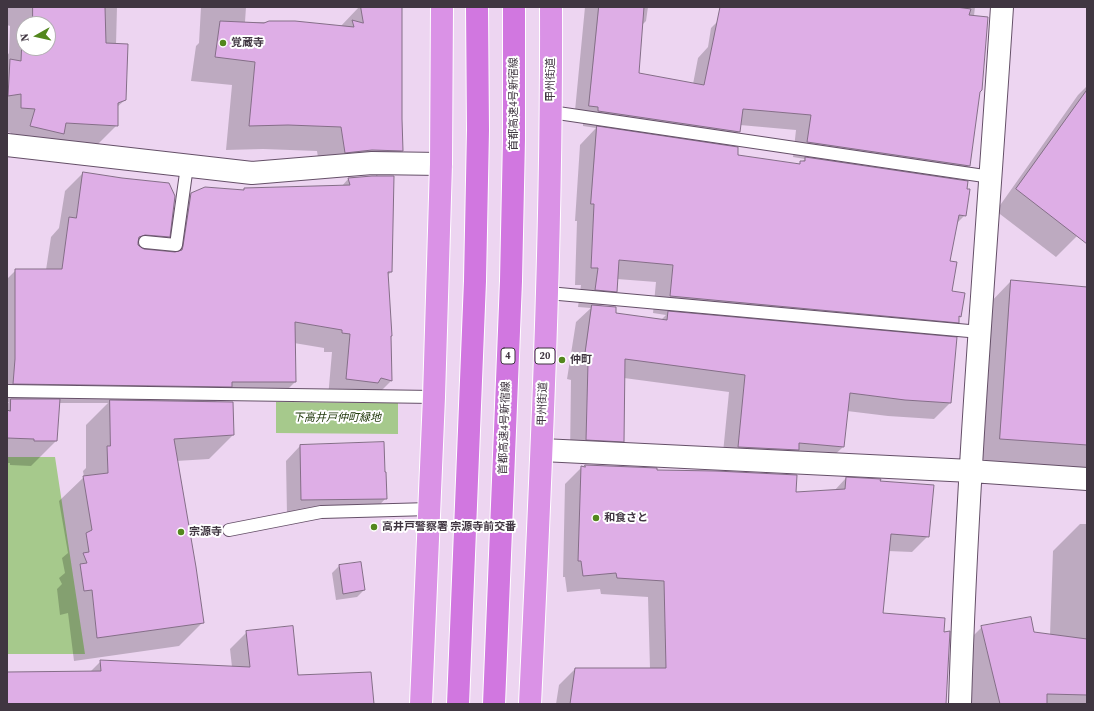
<!DOCTYPE html>
<meta charset="utf-8">
<style>
body{margin:0}
#map{position:relative;width:1094px;height:711px;overflow:hidden;background:#edd5f1;font-family:"Source Serif 4",serif}
canvas{display:block}
.frame{position:absolute;inset:0;border:8px solid #403641;pointer-events:none}
.north{position:absolute;left:16px;top:16px;width:40px;height:40px;box-sizing:border-box;background:#fff;border:1px solid #b3afb3;border-radius:50%;rotate:262deg;font-size:11px;font-weight:700;line-height:16px;text-align:center;color:#403641}
.north::after{content:'';display:block;margin:auto;width:14px;height:18px;background:#53871e;clip-path:polygon(50% 0,100% 100%,50% 72%,0 100%)}
</style>
<div id="map">
<canvas width="1094" height="711"></canvas>
<div class="frame"></div>
<div class="north">N</div>
</div>
<script>
const g = document.querySelector('canvas').getContext('2d');
g.lineJoin = 'round';
function fillPath(path, color) { g.fillStyle = color; g.fill(path, 'evenodd'); }
function stroke(path, color, width, dash) { g.strokeStyle = color; g.lineWidth = width; g.lineCap = dash ? 'butt' : 'round'; g.setLineDash(dash || []); g.stroke(path); }
function write(font, color, halo, rows, align = 'center') {
  g.font = font + ' "Source Serif 4","Noto Sans JP",serif'; g.lineWidth = 4; g.setLineDash([]); g.textBaseline = 'middle'; g.strokeStyle = halo; g.fillStyle = color; for (const [text, x, y, turn = 0] of rows) {
    g.save(); g.translate(x, y); g.rotate((+turn || 0) * Math.PI / 180); g.textAlign = isNaN(turn) ? turn : align; if (halo) g.strokeText(text, 0, 0); g.fillText(text, 0, 0); g.restore();
  }
}
fillPath(new Path2D(`
 M 276,402 L 398,403 L 398,434 L 276,433 Z
 M 7,457 L 55,457 L 85,654 L 7,654 Z`), '#a6c98c');
fillPath(new Path2D(`
 M 7,7 L 117,7 L 116,45 L 125,100 L 117,107 L 117,125 L 92,150 L 7,150 L 11,133 L 7,132 L 7,56 L 9,53 L 10,26 L 7,25 ZM 24,24 L 48,24 L 48,48 L 24,48 Z
 M 201,7 L 246,7 L 245,22 L 295,22 L 340,27 L 359,7 L 401,7 L 402,151 L 376,177 L 391,272 L 387,276 L 391,381 L 373,399 L 328,398 L 332,352 L 324,352 L 324,348 L 294,343 L 295,382 L 276,401 L 218,400 L 215,402 L 233,435 L 209,459 L 176,461 L 203,622 L 179,646 L 74,661 L 68,613 L 60,615 L 57,589 L 62,584 L 59,578 L 65,573 L 62,558 L 68,553 L 59,501 L 84,477 L 83,471 L 86,468 L 86,425 L 108,403 L 58,403 L 56,441 L 31,466 L 10,465 L 10,463 L 7,463 L 7,404 L 9,402 L 7,402 L 7,279 L 16,270 L 46,270 L 51,237 L 59,228 L 65,191 L 83,173 L 172,213 L 191,194 L 243,191 L 244,189 L 341,187 L 349,178 L 376,176 L 376,175 L 347,174 L 321,176 L 317,151 L 263,149 L 226,150 L 232,85 L 191,81 L 196,46 L 199,43 ZM 154,234 L 154,236 L 140,235 ZM 169,236 L 167,253 L 154,251 Z
 M 585,7 L 648,7 L 646,21 L 642,25 L 638,74 L 693,84 L 698,58 L 708,47 L 711,28 L 722,17 L 723,7 L 975,7 L 974,16 L 979,92 L 969,166 L 955,180 L 965,215 L 956,224 L 949,262 L 951,292 L 960,316 L 958,318 L 958,322 L 943,337 L 950,403 L 934,419 L 888,416 L 847,411 L 843,447 L 826,463 L 722,463 L 729,392 L 624,378 L 623,441 L 606,458 L 570,456 L 571,380 L 567,379 L 576,322 L 591,308 L 578,307 L 581,285 L 575,285 L 577,221 L 575,221 L 580,145 L 596,128 L 583,126 L 583,122 L 574,121 ZM 740,125 L 796,130 L 793,157 L 805,159 L 798,165 L 736,156 L 725,146 L 739,132 ZM 617,279 L 656,282 L 653,313 L 666,315 L 661,320 L 615,314 L 601,306 L 616,291 Z
 M 1087,86 L 1087,226 L 1056,257 L 996,211 L 1078,95 Z
 M 1011,281 L 1087,288 L 1087,473 L 974,465 L 986,307 Z
 M 300,446 L 386,498 L 372,513 L 287,515 L 286,461 Z
 M 586,466 L 656,471 L 795,494 L 834,491 L 846,478 L 879,482 L 928,536 L 912,552 L 888,551 L 882,614 L 943,633 L 945,704 L 556,704 L 559,685 L 575,669 L 650,669 L 648,597 L 601,594 L 600,589 L 567,592 L 565,577 L 563,577 L 565,484 L 582,467 Z
 M 1080,524 L 1087,524 L 1087,704 L 967,704 L 955,654 L 982,627 L 1050,635 L 1053,551 Z
 M 339,566 L 364,590 L 357,597 L 336,600 L 332,573 Z
 M 247,632 L 297,676 L 373,704 L 7,704 L 7,673 L 90,672 L 101,661 L 232,667 L 230,649 Z`), '#0003');
const building = new Path2D(`
 M 33,7 L 105,7 L 106,43 L 128,44 L 126,100 L 118,103 L 118,126 L 66,123 L 64,134 L 30,126 L 35,109 L 21,108 L 21,94 L 8,96 L 10,59 L 21,61 L 22,39 L 24,40 L 24,48 L 48,48 L 48,24 L 33,24 Z
 M 361,7 L 402,7 L 402,119 L 403,151 L 372,150 L 345,153 L 341,127 L 288,125 L 249,126 L 255,62 L 215,57 L 220,21 L 264,23 L 269,21 L 295,21 L 354,27 L 352,20 L 363,23 Z
 M 599,7 L 644,7 L 639,73 L 704,85 L 720,7 L 956,7 L 971,9 L 969,15 L 988,17 L 982,90 L 980,92 L 970,166 L 807,142 L 811,115 L 743,109 L 740,132 L 598,111 L 598,107 L 589,106 Z
 M 1087,90 L 1087,244 L 1016,189 Z
 M 597,126 L 738,147 L 738,155 L 800,164 L 800,161 L 805,161 L 805,157 L 968,181 L 967,189 L 970,189 L 966,216 L 959,215 L 950,261 L 957,262 L 952,291 L 965,293 L 961,317 L 959,316 L 959,323 L 670,296 L 673,265 L 619,260 L 617,292 L 595,290 L 598,268 L 591,268 L 594,204 L 591,204 Z
 M 83,172 L 122,178 L 169,183 L 175,196 L 170,237 L 145,235 L 139,237 L 138,242 L 138,245 L 144,249 L 175,252 L 182,250 L 183,246 L 191,193 L 205,187 L 244,190 L 244,188 L 350,185 L 348,178 L 372,176 L 394,176 L 392,272 L 388,272 L 392,336 L 391,336 L 392,381 L 381,378 L 378,383 L 346,379 L 350,334 L 342,333 L 342,330 L 295,322 L 296,382 L 232,382 L 232,387 L 13,384 L 15,359 L 15,269 L 62,269 L 69,217 L 76,218 Z
 M 1011,280 L 1087,287 L 1087,445 L 1000,439 Z
 M 592,305 L 616,307 L 616,313 L 667,320 L 668,311 L 957,337 L 951,403 L 905,400 L 850,393 L 844,447 L 799,443 L 799,450 L 738,447 L 745,375 L 625,359 L 624,442 L 586,440 L 588,363 L 584,363 Z
 M 11,399 L 60,399 L 57,441 L 34,441 L 34,439 L 7,438 L 7,410 L 10,411 Z
 M 110,400 L 233,402 L 234,435 L 174,439 L 196,567 L 204,623 L 97,638 L 92,590 L 84,591 L 80,564 L 87,563 L 83,553 L 89,552 L 86,533 L 92,530 L 83,476 L 108,473 L 107,446 L 110,446 Z
 M 384,442 L 385,472 L 386,472 L 387,499 L 301,500 L 300,445 Z
 M 585,465 L 657,468 L 657,470 L 716,471 L 797,475 L 796,492 L 845,489 L 846,477 L 881,479 L 880,481 L 934,485 L 929,537 L 891,534 L 883,613 L 945,618 L 944,632 L 950,631 L 946,704 L 570,704 L 575,668 L 666,668 L 664,581 L 617,578 L 616,573 L 583,576 L 581,561 L 578,561 L 581,466 L 585,467 Z
 M 361,562 L 365,590 L 343,594 L 339,565 Z
 M 1031,617 L 1034,632 L 1087,639 L 1087,695 L 1047,694 L 1047,704 L 1000,704 L 981,626 Z
 M 293,626 L 298,675 L 371,672 L 374,704 L 7,704 L 7,672 L 101,671 L 100,660 L 250,667 L 246,631 Z`);
fillPath(building, '#deaee6');
stroke(building, '#846e87', 1);
const service = new Path2D(`
 M 551,112 L 991,177
 M 145,242 L 176,245 L 187,166
 M 548,293 L 980,332
 M 7,391 L 434,397
 M 229,530 L 321,512 L 430,509`);
const minor = new Path2D(`
 M 7,145 L 252,173 L 372,163 L 441,164
 M 542,450 L 971,471 L 1087,479
 M 960,704 C 967,471 987,239 1002,7`);
const trunk = new Path2D(`
 M 421,704 L 434,397 L 441,164 L 442,7
 M 530,704 C 541,472 552,240 551,7`);
const motorway = new Path2D(`
 M 458,704 L 475,281 L 478,130 L 477,7
 M 494,704 L 511,281 L 514,139 L 514,7`);
stroke(service, '#655068', 14);
stroke(minor, '#655068', 24);
stroke(trunk, '#fff', 24);
stroke(motorway, '#fff', 24);
stroke(service, '#fff', 12);
stroke(minor, '#fff', 22);
stroke(trunk, '#da92e6', 22);
stroke(motorway, '#d177e0', 22);
for (const [x, y, r, color] of [
 [223,43,4,"#53871e"],
 [562,360,4,"#53871e"],
 [596,518,4,"#53871e"],
 [374,527,4,"#53871e"],
 [181,532,4,"#53871e"]
]) { const dot = new Path2D(); dot.arc(x, y, r, 0, 2 * Math.PI); g.fillStyle = color; g.fill(dot); stroke(dot, '#fff', 1.5); }
for (const [x, y, w] of [
 [508,356,14],
 [545,356,20]
]) { const box = new Path2D(); box.roundRect(x - w / 2, y - 8, w, 16, 3); g.fillStyle = '#fff'; g.fill(box); stroke(box, '#403641', 1); }
write('bold 10px', '#403641', null, [
 ["4",508,356],
 ["20",545,356]
]);
write('bold 11px', '#403641', '#fff', [
 ["覚蔵寺",231,43],
 ["仲町",570,360],
 ["和食さと",604,518],
 ["高井戸警察署 宗源寺前交番",382,527],
 ["宗源寺",189,532]
], 'left');
write('11px', '#403641', '#fff', [
 ["甲州街道",551,80,-90],
 ["首都高速4号新宿線",514,104,-90],
 ["甲州街道",543,404,-88],
 ["首都高速4号新宿線",505,428,-88]
]);
write('italic 11px', '#233a0e', '#fff', [
 ["下高井戸仲町緑地",337,418]
]);
</script>
